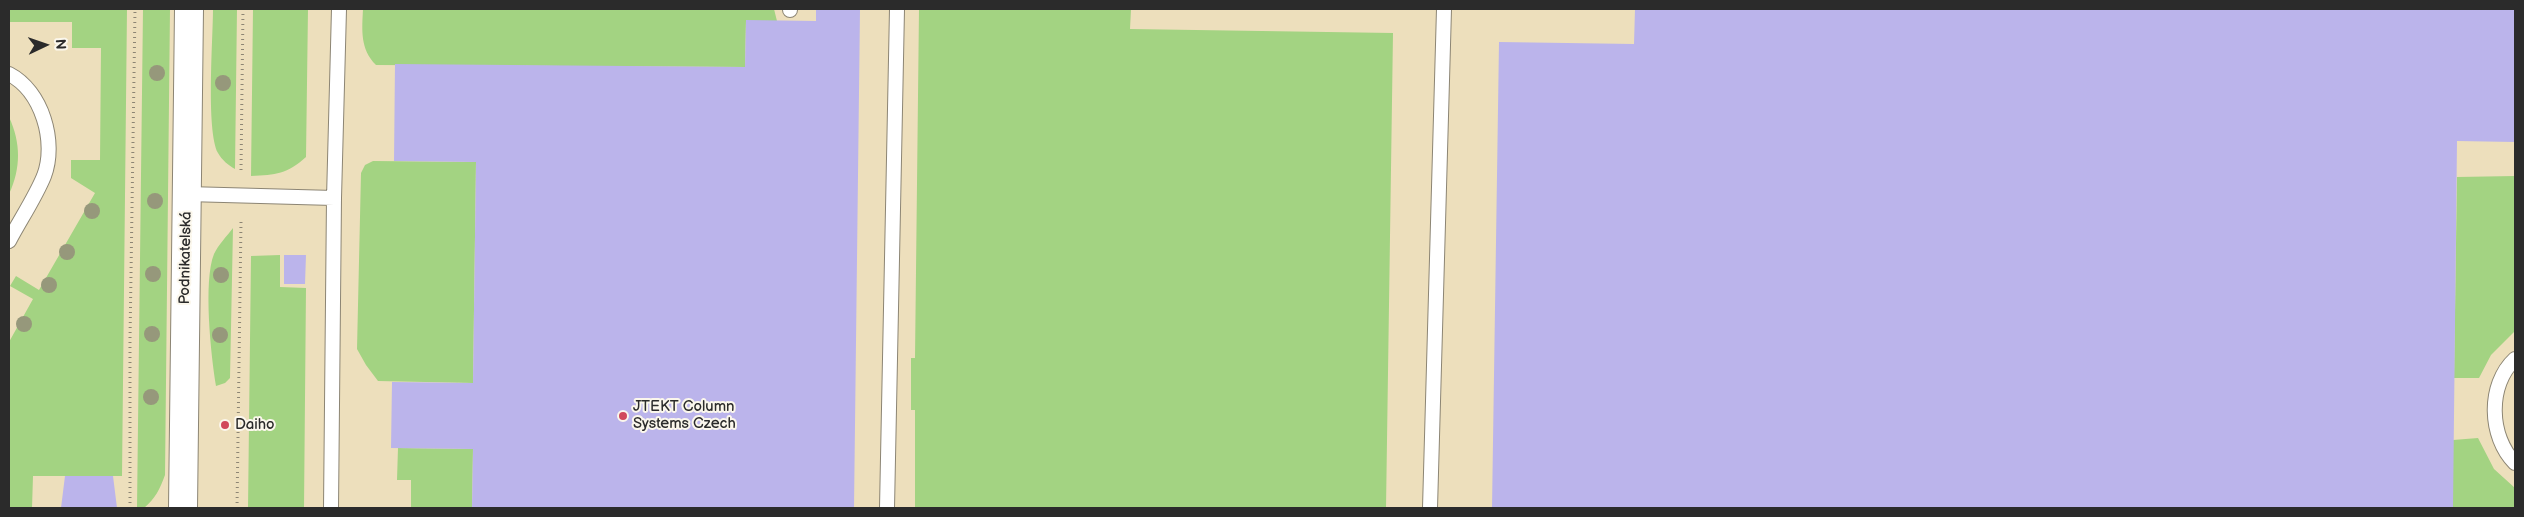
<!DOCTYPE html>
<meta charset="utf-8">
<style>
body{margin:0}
#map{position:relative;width:2524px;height:517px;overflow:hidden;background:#eddfbc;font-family:"Balsamiq Sans",sans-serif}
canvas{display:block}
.frame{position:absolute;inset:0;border:10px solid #2b2b2b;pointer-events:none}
.north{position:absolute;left:20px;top:20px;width:50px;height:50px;-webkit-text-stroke:4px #fbf7ec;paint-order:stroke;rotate:87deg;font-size:14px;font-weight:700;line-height:20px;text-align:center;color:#2b2b2b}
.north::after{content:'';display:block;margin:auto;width:18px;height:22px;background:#2b2b2b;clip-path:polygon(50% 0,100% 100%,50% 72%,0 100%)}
</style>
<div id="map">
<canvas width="2524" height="517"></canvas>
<div class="frame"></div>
<div class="north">N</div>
</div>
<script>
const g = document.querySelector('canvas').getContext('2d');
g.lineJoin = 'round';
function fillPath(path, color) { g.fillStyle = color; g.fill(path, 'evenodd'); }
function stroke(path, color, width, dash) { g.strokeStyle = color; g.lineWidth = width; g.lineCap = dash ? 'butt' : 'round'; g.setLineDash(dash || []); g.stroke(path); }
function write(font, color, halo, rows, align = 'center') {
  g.font = font + ' "Balsamiq Sans",sans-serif'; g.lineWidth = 4; g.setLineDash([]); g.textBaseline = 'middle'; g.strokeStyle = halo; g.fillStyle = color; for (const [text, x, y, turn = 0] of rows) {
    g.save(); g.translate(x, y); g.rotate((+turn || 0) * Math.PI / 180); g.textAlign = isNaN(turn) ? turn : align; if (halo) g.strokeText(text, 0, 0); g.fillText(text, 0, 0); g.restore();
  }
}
fillPath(new Path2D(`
 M 9,9 L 127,9 L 122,476 L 33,476 L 32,508 L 9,508 L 9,342 L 33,299 L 10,286 L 16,276 L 39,290 L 95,193 L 71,178 L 71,160 L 100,160 L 101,48 L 72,48 L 72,22 L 9,22 Z
 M 143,9 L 170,9 L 165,475 C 160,489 155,499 144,508 L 137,508 Z
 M 213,9 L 237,9 L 235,169 C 228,165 222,160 218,153 C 206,130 213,39 213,9 Z
 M 253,9 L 308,9 L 306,157 C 287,174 276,175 251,176 Z
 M 363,9 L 774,9 L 777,21 L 746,21 L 745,67 L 376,65 C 360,49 362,30 363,9 Z
 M 919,9 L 1131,9 L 1130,29 L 1393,33 L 1386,508 L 915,508 L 915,410 L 911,410 L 911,358 L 915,358 Z
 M 9,117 C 21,143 21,168 9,194 Z
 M 373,161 L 476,162 L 473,383 L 378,381 L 366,365 L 357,349 L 361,173 L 365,165 Z
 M 2515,176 L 2515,331 L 2491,355 L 2479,378 L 2454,378 L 2457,177 Z
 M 233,228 L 230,378 L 225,383 L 216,386 C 211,356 203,281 214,254 C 218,245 227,236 233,228 Z
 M 280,255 L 280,287 L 306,288 L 304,508 L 248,508 L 251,256 Z
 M 2478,438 L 2494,469 L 2515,488 L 2515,508 L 2453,508 L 2453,440 Z
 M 398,448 L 473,449 L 472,508 L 411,508 L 411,480 L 397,480 Z`), '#a3d382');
fillPath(new Path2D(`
 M 816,9 L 860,9 L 854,508 L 472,508 L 473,449 L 391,448 L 392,382 L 473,383 L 476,162 L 394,161 L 395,64 L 745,67 L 746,20 L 816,21 Z
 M 1635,9 L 2515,9 L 2515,142 L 2457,141 L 2453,508 L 1492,508 L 1499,42 L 1634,44 Z
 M 284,255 L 306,255 L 305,284 L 284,284 Z
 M 65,476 L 113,476 L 117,508 L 61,508 Z`), '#bbb4eb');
const lane = new Path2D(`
 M 790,10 L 790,9
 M 9,74 C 42,91 57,142 44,176 C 35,198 20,220 9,241
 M 187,194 L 334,198
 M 2515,359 C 2487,385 2489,437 2515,463
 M 331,508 L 334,198 L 339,9
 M 887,508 L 897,9
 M 1430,508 L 1444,9`);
const street = new Path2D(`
 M 183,508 L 189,9`);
stroke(lane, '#8c8574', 16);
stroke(street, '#8c8574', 30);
stroke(new Path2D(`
 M 241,170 L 243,9
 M 130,508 L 130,340 L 135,9
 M 237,508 L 241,221`), '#8c8574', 3, [1, 4]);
stroke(lane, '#fff', 14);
stroke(street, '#fff', 28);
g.fillStyle = '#96987b';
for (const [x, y] of [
 [157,73],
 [223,83],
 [155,201],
 [92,211],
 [67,252],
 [153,274],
 [221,275],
 [49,285],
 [24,324],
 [152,334],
 [220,335],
 [151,397]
]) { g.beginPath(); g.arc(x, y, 8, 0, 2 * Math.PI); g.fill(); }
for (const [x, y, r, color] of [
 [623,416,5,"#d1495b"],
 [225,425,5,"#d1495b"]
]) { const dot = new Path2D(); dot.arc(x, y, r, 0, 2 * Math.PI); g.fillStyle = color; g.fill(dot); stroke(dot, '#fbf7ec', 2); }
write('15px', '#2b2b2b', '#fbf7ec', [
 ["Podnikatelská",186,258,-89]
]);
write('15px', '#2b2b2b', '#fbf7ec', [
 ["JTEKT Column",633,407],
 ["Systems Czech",633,424],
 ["Daiho",235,425]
], 'left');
</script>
